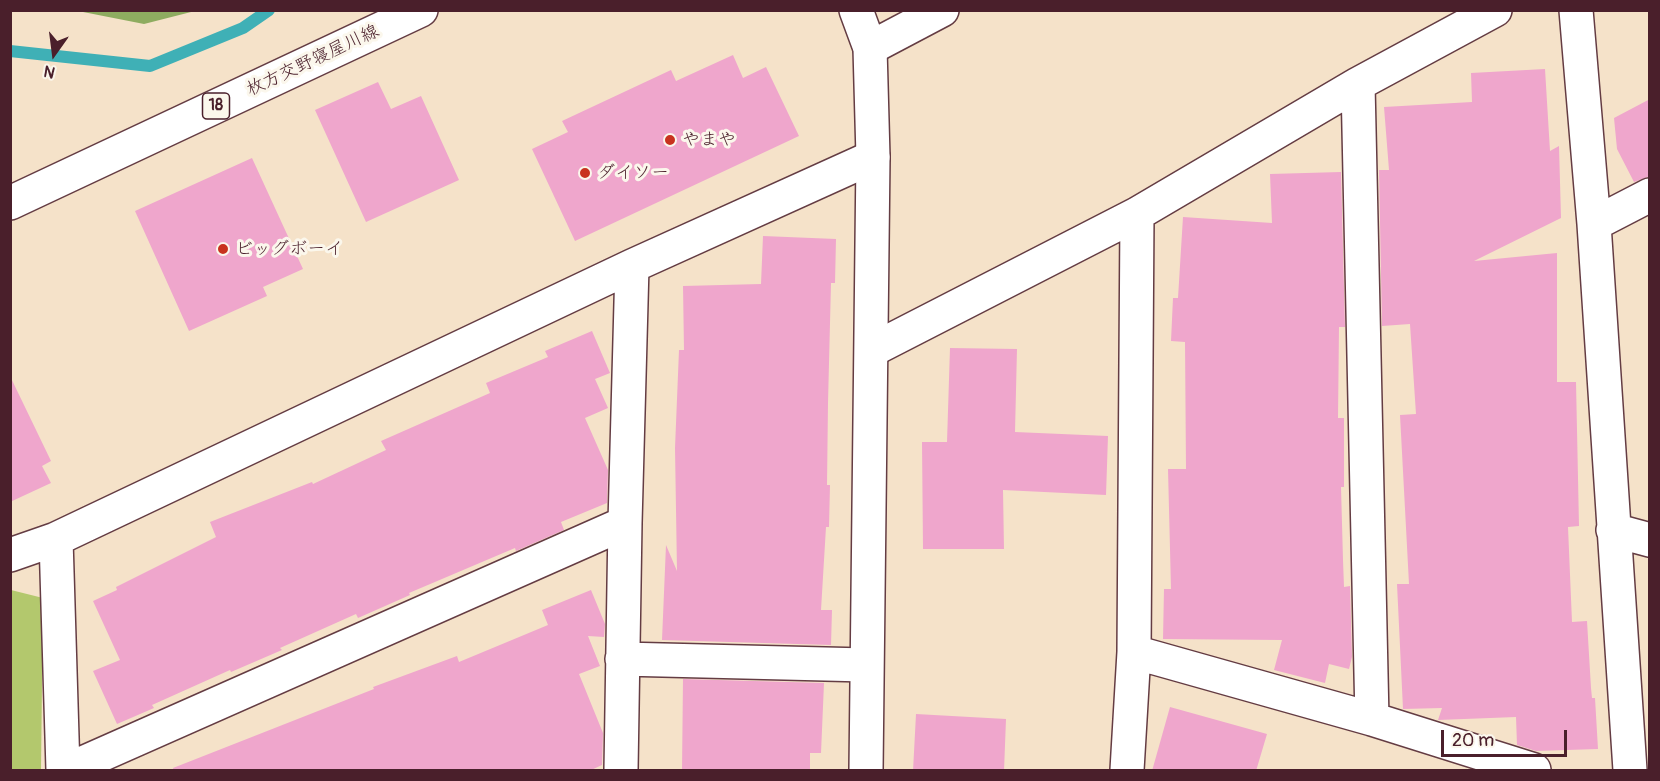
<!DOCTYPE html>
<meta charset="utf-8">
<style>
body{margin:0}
#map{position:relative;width:1660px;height:781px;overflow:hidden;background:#f5e2c9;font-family:Pangolin,sans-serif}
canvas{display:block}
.frame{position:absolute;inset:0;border:12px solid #4a1f2b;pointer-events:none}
.north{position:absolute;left:24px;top:24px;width:60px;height:60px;-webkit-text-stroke:4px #fbf7ec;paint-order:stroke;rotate:194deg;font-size:16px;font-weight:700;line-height:24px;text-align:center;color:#4a1f2b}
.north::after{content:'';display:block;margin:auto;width:21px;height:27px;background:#4a1f2b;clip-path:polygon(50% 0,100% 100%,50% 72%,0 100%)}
.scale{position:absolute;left:1441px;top:730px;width:126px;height:27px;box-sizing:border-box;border:3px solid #4a1f2b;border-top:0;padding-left:8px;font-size:18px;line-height:21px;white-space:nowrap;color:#4a1f2b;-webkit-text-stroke:4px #fbf7ec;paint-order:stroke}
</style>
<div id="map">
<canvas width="1660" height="781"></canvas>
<div class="frame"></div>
<div class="north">N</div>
<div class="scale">20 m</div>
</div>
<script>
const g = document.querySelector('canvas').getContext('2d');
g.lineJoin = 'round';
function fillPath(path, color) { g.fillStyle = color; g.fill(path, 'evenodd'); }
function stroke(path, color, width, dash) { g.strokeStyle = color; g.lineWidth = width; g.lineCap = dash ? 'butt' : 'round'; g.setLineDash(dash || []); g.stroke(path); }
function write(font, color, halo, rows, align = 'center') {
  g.font = font + ' Pangolin,"Klee One",sans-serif'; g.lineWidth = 6; g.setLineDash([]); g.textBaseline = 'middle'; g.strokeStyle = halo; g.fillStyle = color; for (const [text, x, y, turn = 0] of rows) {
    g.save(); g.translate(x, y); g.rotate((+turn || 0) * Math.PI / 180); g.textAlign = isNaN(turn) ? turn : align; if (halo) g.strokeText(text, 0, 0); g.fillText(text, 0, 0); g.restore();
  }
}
fillPath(new Path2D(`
 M 11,590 L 43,598 L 41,770 L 11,770 Z`), '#b3c86d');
fillPath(new Path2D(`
 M 78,11 L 195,10 L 195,11 L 144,24 Z`), '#8eac60');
stroke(new Path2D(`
 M 10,51 L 150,66 L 243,28 L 269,10`), '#3fb0b6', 12);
fillPath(new Path2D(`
 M 733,55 L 743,78 L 766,67 L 799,136 L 575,241 L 532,149 L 568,132 L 562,121 L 671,70 L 676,81 Z
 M 1545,69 L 1550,151 L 1559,146 L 1561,218 L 1474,261 L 1557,253 L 1557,382 L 1576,382 L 1579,526 L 1568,527 L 1572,622 L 1587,621 L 1591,688 L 1592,698 L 1595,698 L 1598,749 L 1536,751 L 1517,745 L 1516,717 L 1438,720 L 1442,708 L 1403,709 L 1397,584 L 1409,584 L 1400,415 L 1416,414 L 1410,324 L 1382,326 L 1379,170 L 1389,170 L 1384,107 L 1472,102 L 1471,73 Z
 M 378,82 L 391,109 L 421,96 L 459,180 L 366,222 L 315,110 Z
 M 1650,99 L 1650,176 L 1634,182 L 1617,149 L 1614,118 Z
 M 252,158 L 303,269 L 263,287 L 267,296 L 189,331 L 135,211 Z
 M 1341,172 L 1345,327 L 1339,327 L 1338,418 L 1344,418 L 1344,487 L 1341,487 L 1343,560 L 1344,587 L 1350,586 L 1352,657 L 1349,669 L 1329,664 L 1325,683 L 1274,670 L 1282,640 L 1163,639 L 1164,589 L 1171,589 L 1168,469 L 1186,469 L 1185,342 L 1171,341 L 1173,298 L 1178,298 L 1183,217 L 1272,223 L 1270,174 Z
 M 763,236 L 836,239 L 835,283 L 831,283 L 828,403 L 827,485 L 830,485 L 829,527 L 826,527 L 821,610 L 832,610 L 831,645 L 662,640 L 666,545 L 677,571 L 675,448 L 679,350 L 684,350 L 683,286 L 761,284 Z
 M 592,331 L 610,373 L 595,379 L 608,408 L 585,418 L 608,470 L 607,503 L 561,522 L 564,530 L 516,551 L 515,548 L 409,593 L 410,595 L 358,618 L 356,614 L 280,648 L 282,650 L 231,672 L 230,670 L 152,705 L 154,708 L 117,724 L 93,671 L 120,660 L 93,601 L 117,590 L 116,587 L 216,537 L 210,522 L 312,482 L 313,484 L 386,450 L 381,441 L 490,393 L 486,383 L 548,357 L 545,351 Z
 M 950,348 L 1017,349 L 1015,432 L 1108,436 L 1106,495 L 1003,490 L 1004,549 L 923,549 L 922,442 L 947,442 Z
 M 10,376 L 51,461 L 42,466 L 51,483 L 10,502 Z
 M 591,590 L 605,624 L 604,637 L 588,636 L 600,666 L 579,674 L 603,733 L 602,765 L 589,771 L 174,771 L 173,768 L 374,689 L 373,687 L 457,656 L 459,662 L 548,625 L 542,610 Z
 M 683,679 L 824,683 L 821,753 L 810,753 L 810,771 L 682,771 Z
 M 1170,707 L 1267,734 L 1256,771 L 1152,771 Z
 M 916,714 L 1006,719 L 1004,771 L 913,771 Z`), '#efa6cc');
const street = new Path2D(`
 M 1576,10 L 1594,224 L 1630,770
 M 870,48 L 942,10
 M 1594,224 L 1650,195
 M 872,350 L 1137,214 L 1358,84 L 1495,10
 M 1613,530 L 1650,540
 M 10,555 L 56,539
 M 1134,652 L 1137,214
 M 622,659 L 866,665
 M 1372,719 L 1534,770
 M 63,770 L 56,539 L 632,266 L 873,157
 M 67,770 L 625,523
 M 621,770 L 625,523 L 632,266
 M 1127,770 L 1134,652 L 1372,719 L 1358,84`);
const secondary = new Path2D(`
 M 856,10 L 870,48 L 873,157 L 866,770`);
const primary = new Path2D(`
 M 10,203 L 421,10`);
stroke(street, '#643c43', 36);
stroke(secondary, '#643c43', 36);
stroke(primary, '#643c43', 36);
stroke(street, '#fff', 33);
stroke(secondary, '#fff', 33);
stroke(primary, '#fff', 33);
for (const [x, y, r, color] of [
 [670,140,6,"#c8321e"],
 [585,173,6,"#c8321e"],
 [223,249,6,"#c8321e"]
]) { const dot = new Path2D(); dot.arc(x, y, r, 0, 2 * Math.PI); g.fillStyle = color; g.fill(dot); stroke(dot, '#fbf7ec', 2); }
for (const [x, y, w] of [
 [216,106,27]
]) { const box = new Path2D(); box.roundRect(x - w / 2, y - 13, w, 26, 4.5); g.fillStyle = '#fbf7ec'; g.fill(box); stroke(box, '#4a1f2b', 1.5); }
write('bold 16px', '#4a1f2b', null, [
 ["18",216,106]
]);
write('18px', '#4a1f2b', '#fbf7ec', [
 ["枚方交野寝屋川線",313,61,-25]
]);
write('18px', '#4a1f2b', '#fbf7ec', [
 ["やまや",682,140],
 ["ダイソー",597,173],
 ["ビッグボーイ",235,249]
], 'left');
</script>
